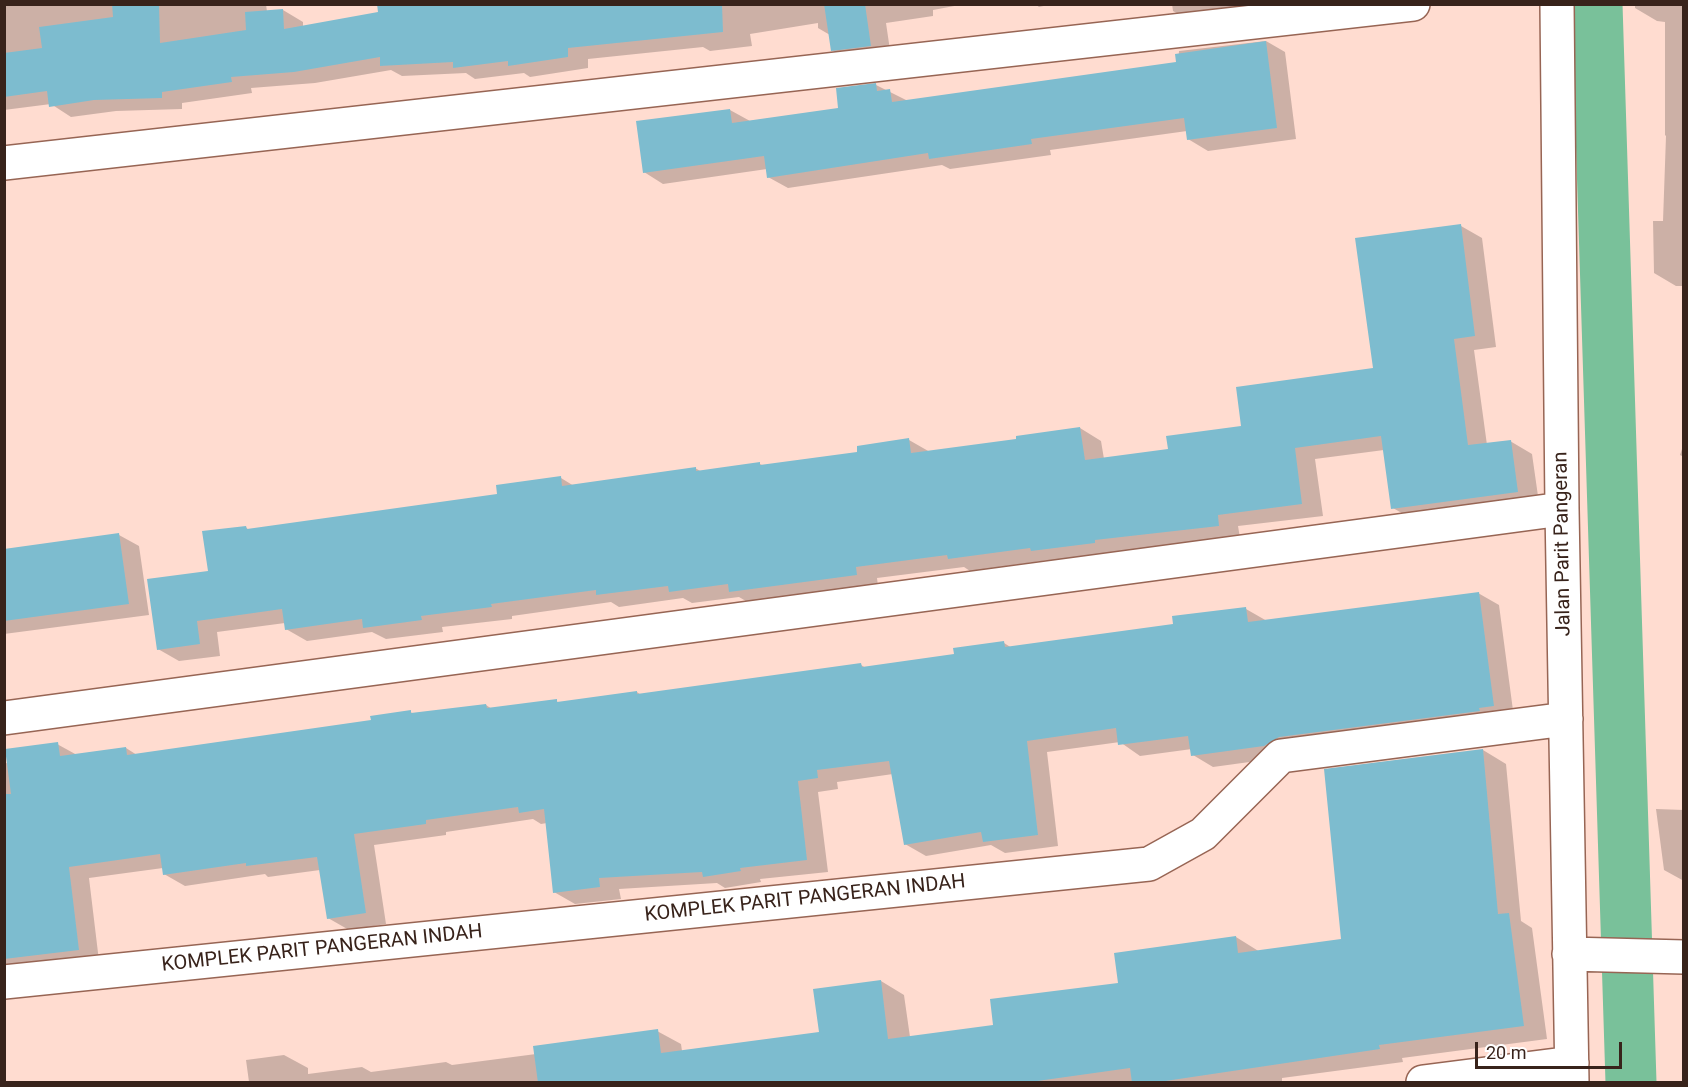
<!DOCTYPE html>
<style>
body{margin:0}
#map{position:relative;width:1688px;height:1087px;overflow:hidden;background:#ffdcd0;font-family:Roboto,sans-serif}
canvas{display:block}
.frame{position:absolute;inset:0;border:6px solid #38231b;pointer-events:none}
.scale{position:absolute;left:1475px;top:1042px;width:147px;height:27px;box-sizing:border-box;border:3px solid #38231b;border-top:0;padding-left:8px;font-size:18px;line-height:21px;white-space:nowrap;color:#38231b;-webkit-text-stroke:4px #fff;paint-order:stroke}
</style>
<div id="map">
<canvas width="1688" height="1087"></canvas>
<div class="frame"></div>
<div class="scale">20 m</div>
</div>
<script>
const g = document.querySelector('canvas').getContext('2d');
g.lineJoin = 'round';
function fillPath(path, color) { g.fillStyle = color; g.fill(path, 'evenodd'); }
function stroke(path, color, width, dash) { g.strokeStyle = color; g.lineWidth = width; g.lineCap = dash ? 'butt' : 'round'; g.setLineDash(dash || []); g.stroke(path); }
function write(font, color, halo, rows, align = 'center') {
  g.font = font + ' Roboto,sans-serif'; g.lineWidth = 6; g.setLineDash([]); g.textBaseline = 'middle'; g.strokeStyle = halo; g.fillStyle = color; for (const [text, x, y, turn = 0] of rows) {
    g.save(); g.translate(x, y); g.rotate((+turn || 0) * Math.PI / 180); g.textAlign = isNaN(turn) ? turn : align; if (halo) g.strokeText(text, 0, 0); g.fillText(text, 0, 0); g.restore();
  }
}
fillPath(new Path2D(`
 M 4,4 L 266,4 L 267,12 L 283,10 L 303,22 L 303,27 L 379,14 L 379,4 L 965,4 L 933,10 L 933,16 L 886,23 L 891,57 L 852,62 L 832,50 L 830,35 L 818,28 L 818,23 L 750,34 L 752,46 L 710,51 L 703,47 L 588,59 L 588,68 L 530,77 L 524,73 L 475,79 L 466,73 L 402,76 L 391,70 L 315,83 L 251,88 L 252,93 L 182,103 L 182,109 L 116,111 L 71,117 L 51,104 L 4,110 Z
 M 1035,4 L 1053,4 L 1039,7 Z
 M 1172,4 L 1344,4 L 1194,23 L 1173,11 Z
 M 1635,4 L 1684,4 L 1684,286 L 1676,286 L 1654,273 L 1653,221 L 1663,221 L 1666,136 L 1665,135 L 1665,22 L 1657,21 L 1635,8 Z
 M 1266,41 L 1285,52 L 1296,139 L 1208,151 L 1188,139 L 1187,131 L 1050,150 L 1051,155 L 950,169 L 942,165 L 788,188 L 768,177 L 767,169 L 663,184 L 644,172 L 638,122 L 730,110 L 750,121 L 840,109 L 876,85 L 908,101 L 1178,64 L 1179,51 Z
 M 1461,226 L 1482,238 L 1496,347 L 1474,350 L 1487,445 L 1510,441 L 1532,454 L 1539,503 L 1414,520 L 1393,508 L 1384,450 L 1315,459 L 1323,516 L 1238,526 L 1240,538 L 1116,552 L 1116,554 L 1053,562 L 1049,560 L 970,571 L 964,567 L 877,578 L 878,586 L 751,604 L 739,597 L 692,603 L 683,598 L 619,607 L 611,602 L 512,616 L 512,619 L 442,627 L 443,632 L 386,639 L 372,632 L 307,641 L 286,629 L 285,623 L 217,632 L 220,656 L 179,661 L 158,649 L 210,573 L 246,528 L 250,530 L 498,495 L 561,478 L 574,486 L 695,468 L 702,472 L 760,464 L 764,466 L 859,453 L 909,440 L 930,452 L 1018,440 L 1080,428 L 1101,441 L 1104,459 L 1169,450 L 1243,427 L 1374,369 Z
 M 1684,443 L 1684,457 L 1680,455 Z
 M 119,535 L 139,546 L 149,615 L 4,634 L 4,550 Z
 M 1684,584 L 1684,610 L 1682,609 Z
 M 1478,593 L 1499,605 L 1514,718 L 1286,757 L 1213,767 L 1193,755 L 1192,749 L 1140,756 L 1120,742 L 1047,752 L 1058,846 L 1005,853 L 991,845 L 926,856 L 905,844 L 893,774 L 837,782 L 838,789 L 818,792 L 828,872 L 760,879 L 761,882 L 725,888 L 717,883 L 619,889 L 621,899 L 575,904 L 554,892 L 547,823 L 541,824 L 533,819 L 446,832 L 446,835 L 374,845 L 386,924 L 349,930 L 328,918 L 320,870 L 268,877 L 265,874 L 185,886 L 164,874 L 163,868 L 89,878 L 99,961 L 4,979 L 4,764 L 57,744 L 77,755 L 126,748 L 137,755 L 373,721 L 410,712 L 415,714 L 486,705 L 492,709 L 556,701 L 560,703 L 637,692 L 641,695 L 861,665 L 866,668 L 955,655 L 1004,643 L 1012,648 L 1175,625 L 1246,609 L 1267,621 Z
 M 1483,750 L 1506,764 L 1521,921 L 1532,928 L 1547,1039 L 1402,1058 L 1403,1062 L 1282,1078 L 1282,1082 L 249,1082 L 246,1060 L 284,1055 L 308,1068 L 308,1074 L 362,1067 L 371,1072 L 446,1062 L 452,1065 L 536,1054 L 657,1031 L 681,1044 L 682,1051 L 821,1033 L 881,981 L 904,995 L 910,1037 L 995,1026 L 1120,984 L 1236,937 L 1260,952 L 1342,940 Z
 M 1656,809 L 1684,810 L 1684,881 L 1664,870 Z`), '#0003');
stroke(new Path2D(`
 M 1597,4 L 1631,1082`), '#79c19a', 51);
fillPath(new Path2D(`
 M 112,4 L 159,4 L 160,43 L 246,30 L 245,12 L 283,9 L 284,29 L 378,12 L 377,4 L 722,4 L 723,32 L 568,48 L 568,57 L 508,66 L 508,61 L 453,68 L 453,62 L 380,66 L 380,57 L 294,72 L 231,77 L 232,82 L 162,92 L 162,98 L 94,100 L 49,107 L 47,91 L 4,97 L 4,53 L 42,48 L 39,27 L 113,17 Z
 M 824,4 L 865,4 L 871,46 L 831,51 Z
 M 1266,41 L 1277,128 L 1187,140 L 1184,118 L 1031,139 L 1032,144 L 929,159 L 928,153 L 767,178 L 764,156 L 643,173 L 636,121 L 730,109 L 732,123 L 838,108 L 836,88 L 876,83 L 877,91 L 890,89 L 892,102 L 1176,62 L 1175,54 Z
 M 1461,224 L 1475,336 L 1454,339 L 1468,445 L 1511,440 L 1518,492 L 1391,509 L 1381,436 L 1295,448 L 1302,504 L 1218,515 L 1219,526 L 1095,540 L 1095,543 L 1031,551 L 1030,548 L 948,559 L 947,555 L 856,567 L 857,575 L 729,592 L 728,584 L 669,592 L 668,586 L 596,595 L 596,590 L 491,604 L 492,607 L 421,616 L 422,620 L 363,628 L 362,619 L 285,630 L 282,609 L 197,621 L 200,644 L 157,650 L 147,579 L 208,571 L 202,531 L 246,526 L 247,529 L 497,494 L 496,485 L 561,476 L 562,486 L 696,467 L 696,471 L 760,462 L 760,465 L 857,452 L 857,446 L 909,438 L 911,453 L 1016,439 L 1016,436 L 1080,427 L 1085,460 L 1168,449 L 1166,436 L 1241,426 L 1236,387 L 1373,368 L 1355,238 Z
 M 119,533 L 129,604 L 4,621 L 4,549 Z
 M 1479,592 L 1494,706 L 1479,708 L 1480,711 L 1279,737 L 1264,746 L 1191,756 L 1188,736 L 1118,745 L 1116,728 L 1027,741 L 1038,835 L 983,842 L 981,832 L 904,845 L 889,761 L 817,770 L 818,778 L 798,781 L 807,860 L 740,868 L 741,871 L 703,877 L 702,872 L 599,878 L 600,887 L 553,893 L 544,809 L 519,813 L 518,807 L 426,820 L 426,824 L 354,834 L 366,913 L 327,919 L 317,857 L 246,866 L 246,863 L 163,875 L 160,854 L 69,867 L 79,950 L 4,959 L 4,794 L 11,794 L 5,749 L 58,742 L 60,756 L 126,747 L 127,755 L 371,720 L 370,716 L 411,710 L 411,713 L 486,704 L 487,708 L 557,699 L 557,702 L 637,691 L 637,694 L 861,663 L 862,667 L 954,654 L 953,648 L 1004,641 L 1005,647 L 1173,624 L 1172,616 L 1246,607 L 1248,622 Z
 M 1483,749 L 1498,914 L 1509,913 L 1524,1026 L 1379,1045 L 1380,1049 L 1152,1083 L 1132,1083 L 1130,1068 L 1023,1083 L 538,1083 L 533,1046 L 658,1029 L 661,1053 L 819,1032 L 813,989 L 881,980 L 888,1039 L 993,1025 L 990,999 L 1118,983 L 1114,953 L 1236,936 L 1238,953 L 1341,939 L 1324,769 Z`), '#7dbccf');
const street = new Path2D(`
 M 1557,4 L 1562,509 L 1572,1082
 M 4,163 L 1413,4
 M 4,718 L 1562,509
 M 1569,954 L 1684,957
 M 4,982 L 1149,864 L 1203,834 L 1281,756 L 1566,719
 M 1423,1082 L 1572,1063`);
stroke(street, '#976554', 36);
stroke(street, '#fff', 33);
write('20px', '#38231b', '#fff', [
 ["Jalan Parit Pangeran",1563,544,-91],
 ["KOMPLEK PARIT PANGERAN INDAH",805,899,-6],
 ["KOMPLEK PARIT PANGERAN INDAH",322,949,-6]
]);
</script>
